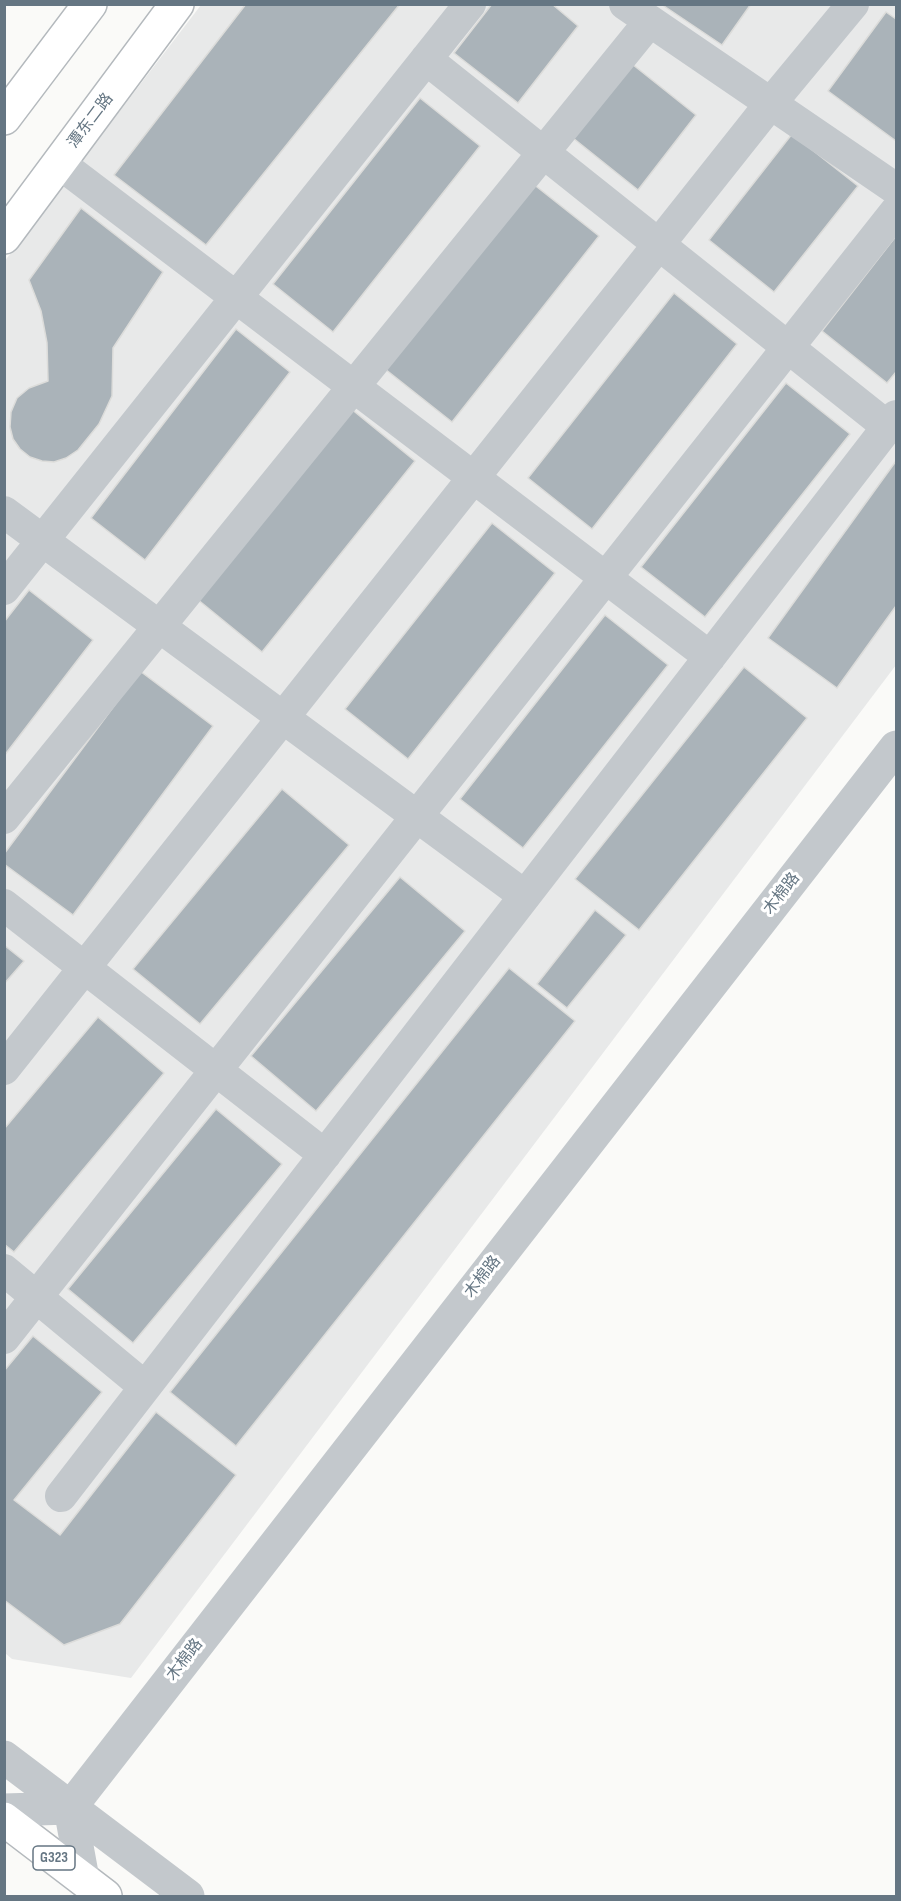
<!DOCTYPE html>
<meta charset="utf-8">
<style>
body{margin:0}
#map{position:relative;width:901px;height:1901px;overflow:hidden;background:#fafaf8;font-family:"Sofia Sans Condensed",sans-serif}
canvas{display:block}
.frame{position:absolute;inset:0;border:6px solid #657683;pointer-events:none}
</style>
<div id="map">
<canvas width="901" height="1901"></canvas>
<div class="frame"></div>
</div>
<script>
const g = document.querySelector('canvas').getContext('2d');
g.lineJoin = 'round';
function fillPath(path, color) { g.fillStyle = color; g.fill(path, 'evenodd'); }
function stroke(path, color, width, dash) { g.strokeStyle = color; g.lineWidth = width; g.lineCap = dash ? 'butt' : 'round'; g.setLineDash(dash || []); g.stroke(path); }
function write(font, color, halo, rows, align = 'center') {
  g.font = font + ' "Sofia Sans Condensed","Noto Sans SC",sans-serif'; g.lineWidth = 6; g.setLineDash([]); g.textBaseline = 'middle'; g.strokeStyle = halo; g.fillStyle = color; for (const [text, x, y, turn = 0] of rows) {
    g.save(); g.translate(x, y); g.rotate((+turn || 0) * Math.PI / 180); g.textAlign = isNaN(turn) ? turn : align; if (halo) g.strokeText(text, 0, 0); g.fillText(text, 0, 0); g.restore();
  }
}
fillPath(new Path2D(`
 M 201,5 L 896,5 L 896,665 L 131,1678 L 12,1659 L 5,1653 L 4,262 Z`), '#e8e9e9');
const building = new Path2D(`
 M 246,4 L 400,4 L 206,245 L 114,175 Z
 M 492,4 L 552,4 L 578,26 L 518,103 L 454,53 Z
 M 661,4 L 751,4 L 722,45 Z
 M 886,12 L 896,19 L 896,141 L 828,91 Z
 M 632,64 L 696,115 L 638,190 L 573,138 Z
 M 420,98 L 480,146 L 333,332 L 273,284 Z
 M 792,134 L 858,186 L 774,292 L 709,240 Z
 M 532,183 L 599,236 L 452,422 L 385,369 Z
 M 81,208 L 163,272 L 113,348 L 112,396 L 99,424 L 78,450 L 66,458 L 54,462 L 42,461 L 30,457 L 20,449 L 13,439 L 10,427 L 11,412 L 17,398 L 29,388 L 48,381 L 47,343 L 41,311 L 29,280 Z
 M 896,236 L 896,372 L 887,383 L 822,331 Z
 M 674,293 L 737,344 L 592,529 L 528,478 Z
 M 236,329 L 290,372 L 145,560 L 91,518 Z
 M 786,383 L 850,434 L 705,617 L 641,567 Z
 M 350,408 L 415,461 L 262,652 L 197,599 Z
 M 896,461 L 896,606 L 837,688 L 768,638 Z
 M 492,523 L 555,573 L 408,759 L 345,709 Z
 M 29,590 L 93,640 L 4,756 L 4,622 Z
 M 605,615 L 668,665 L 523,848 L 460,799 Z
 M 744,667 L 807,718 L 639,930 L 575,879 Z
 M 140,671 L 213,726 L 73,915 L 4,864 L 4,854 Z
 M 282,789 L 349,845 L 200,1024 L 133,969 Z
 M 400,877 L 465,931 L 316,1111 L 251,1056 Z
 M 595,910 L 626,935 L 567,1008 L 537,984 Z
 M 4,945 L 24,961 L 4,984 Z
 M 509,968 L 575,1021 L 236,1446 L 170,1392 Z
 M 98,1017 L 164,1073 L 14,1252 L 4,1244 L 4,1129 Z
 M 216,1109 L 282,1164 L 133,1343 L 68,1289 Z
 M 33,1336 L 102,1392 L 14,1500 L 60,1535 L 156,1412 L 236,1475 L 120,1624 L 64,1645 L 4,1600 L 4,1371 Z`);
fillPath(building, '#aab3b9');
stroke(building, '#dcdcda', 1.5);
const trunk = new Path2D(`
 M 4,118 L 90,4
 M 4,237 L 177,4
 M 4,1819 L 105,1896`);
stroke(trunk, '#b4b9bd', 36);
stroke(new Path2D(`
 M 625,4 L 896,189
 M 426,59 L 888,427
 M 59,163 L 710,657
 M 4,512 L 525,896
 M 4,589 L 470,4
 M 4,818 L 650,21
 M 4,905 L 325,1155
 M 4,1069 L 771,103 L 853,4
 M 4,1270 L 145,1387
 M 4,1338 L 896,211
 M 61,1496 L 896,416`), '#c3c8cc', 32);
stroke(new Path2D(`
 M 4,1757 L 188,1896
 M 70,1808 L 896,747
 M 70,1808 L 83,1879
 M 4,1810 L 70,1808`), '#c3c8cc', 33);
stroke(trunk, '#fff', 33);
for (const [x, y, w] of [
 [54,1858,42]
]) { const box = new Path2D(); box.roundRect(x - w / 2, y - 12, w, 24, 4.5); g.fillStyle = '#fff'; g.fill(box); stroke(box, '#657683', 1.5); }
write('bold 15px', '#657683', null, [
 ["G323",54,1858]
]);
write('16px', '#657683', '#fff', [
 ["潭东二路",91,121,-53],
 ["木棉路",782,894,-52],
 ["木棉路",483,1277,-52],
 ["木棉路",185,1660,-52]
]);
</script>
